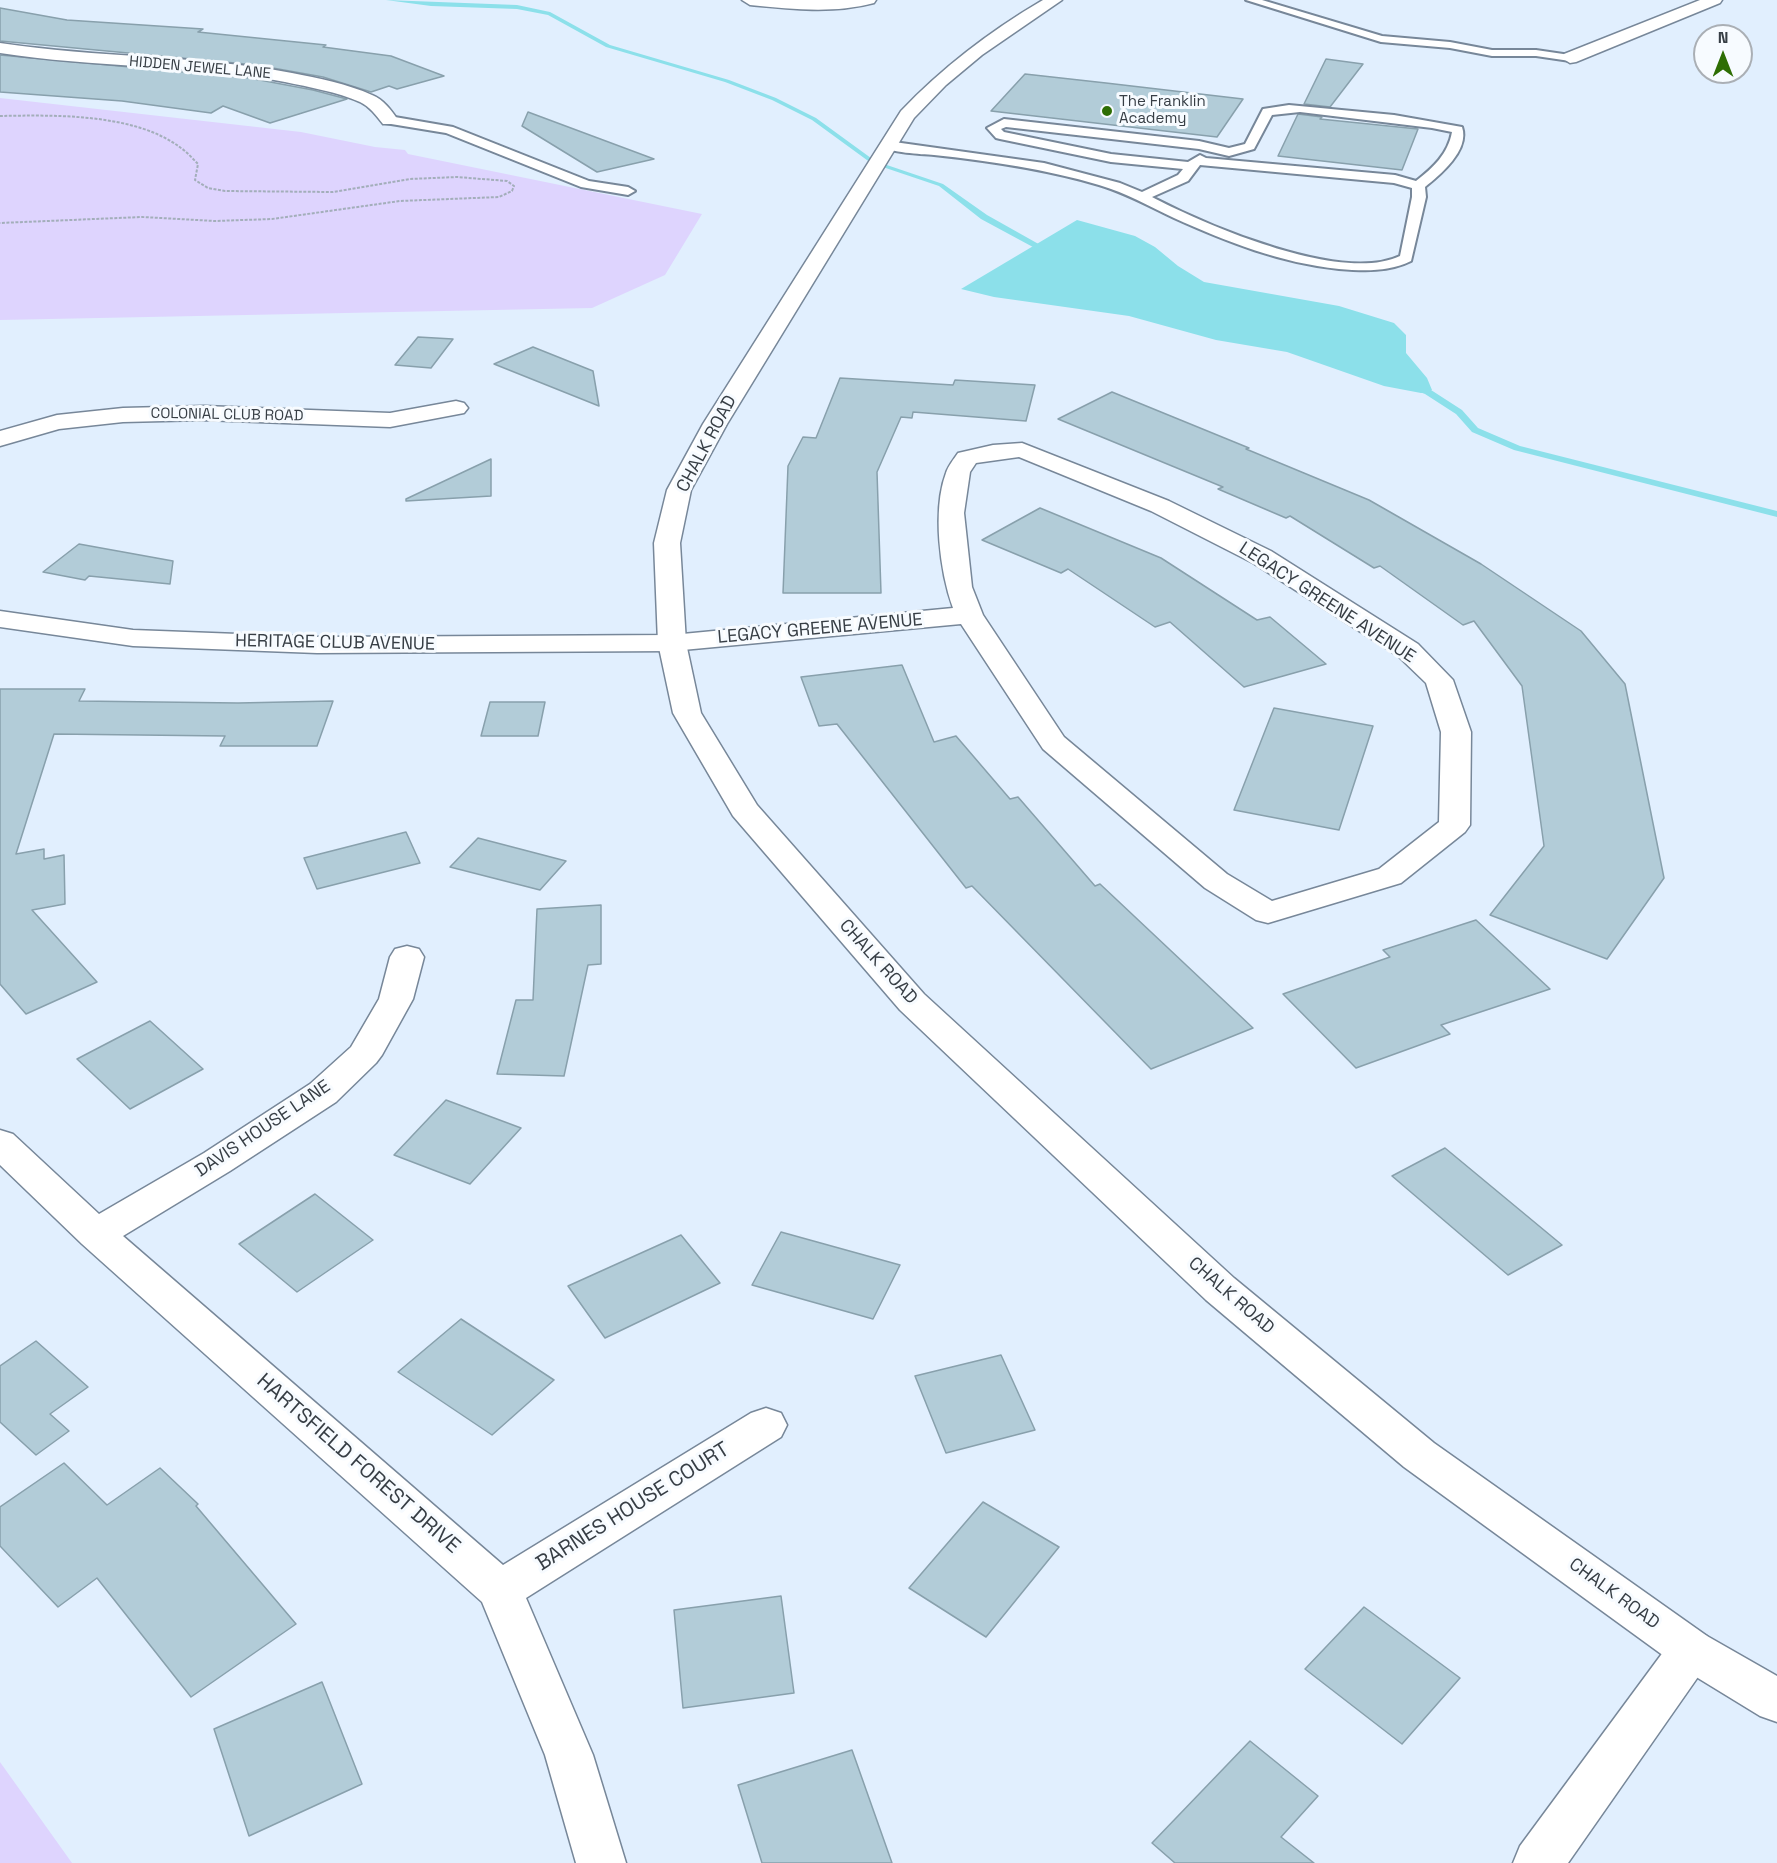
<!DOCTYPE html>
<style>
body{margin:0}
#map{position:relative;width:1777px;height:1863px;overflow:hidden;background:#e1effe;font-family:"Space Grotesk",sans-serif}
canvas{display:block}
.north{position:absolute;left:1693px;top:24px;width:60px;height:60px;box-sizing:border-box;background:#f7fbff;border:2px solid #aaafb5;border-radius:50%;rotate:0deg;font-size:16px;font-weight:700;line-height:24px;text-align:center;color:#373e45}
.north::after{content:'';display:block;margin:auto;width:21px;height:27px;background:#2e6e04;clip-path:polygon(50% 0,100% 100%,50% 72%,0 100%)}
</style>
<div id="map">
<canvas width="1777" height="1863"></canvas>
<div class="north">N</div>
</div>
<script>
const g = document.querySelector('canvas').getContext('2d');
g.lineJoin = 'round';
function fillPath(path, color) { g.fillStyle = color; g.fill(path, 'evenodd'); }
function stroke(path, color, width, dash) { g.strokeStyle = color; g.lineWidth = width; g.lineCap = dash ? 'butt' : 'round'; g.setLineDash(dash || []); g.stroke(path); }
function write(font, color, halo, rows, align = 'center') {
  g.font = font + ' "Space Grotesk",sans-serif'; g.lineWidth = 6; g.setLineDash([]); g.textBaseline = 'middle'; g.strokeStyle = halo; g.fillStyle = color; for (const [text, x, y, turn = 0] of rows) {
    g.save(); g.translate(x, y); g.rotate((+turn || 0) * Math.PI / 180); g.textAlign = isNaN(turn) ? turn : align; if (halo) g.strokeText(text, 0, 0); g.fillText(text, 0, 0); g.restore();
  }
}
fillPath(new Path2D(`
 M 0,98 L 301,132 L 375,147 L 405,150 L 408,154 L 702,214 L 665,275 L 592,308 L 0,320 Z
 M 0,1762 L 72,1863 L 0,1863 Z`), '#ded4fe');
fillPath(new Path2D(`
 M 1077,220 L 1135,236 L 1155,247 L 1178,266 L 1204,282 L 1339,306 L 1394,323 L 1406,335 L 1406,353 L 1427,378 L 1432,390 L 1421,393 L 1384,386 L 1287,352 L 1216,340 L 1129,316 L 994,297 L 961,289 Z`), '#8ce0ea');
fillPath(new Path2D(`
 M 386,0 L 517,5 L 550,12 L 610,45 L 729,80 L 776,98 L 816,118 L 875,161 L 943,184 L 987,215 L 1051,251 L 1044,253 L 981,219 L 939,186 L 871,163 L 812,120 L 772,100 L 725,82 L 606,47 L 548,15 L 517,9 L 431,6 Z
 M 1409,384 L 1415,384 L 1431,390 L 1462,410 L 1478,428 L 1520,446 L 1777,511 L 1777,517 L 1514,450 L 1472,432 L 1456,414 L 1425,394 L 1409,388 Z`), '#8ce0ea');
const building = new Path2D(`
 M 0,8 L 67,20 L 203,29 L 198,32 L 326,45 L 323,47 L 391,56 L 444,76 L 397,89 L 389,86 L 371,92 L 323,77 L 256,65 L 0,41 Z
 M 0,55 L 249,78 L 313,90 L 347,99 L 270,123 L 223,106 L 211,113 L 122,101 L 0,92 Z
 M 1326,59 L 1363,64 L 1330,107 L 1304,104 Z
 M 1025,74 L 1106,83 L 1243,99 L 1217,137 L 991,111 Z
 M 528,112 L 654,159 L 597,172 L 522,126 Z
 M 1298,114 L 1322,117 L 1320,119 L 1418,129 L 1402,170 L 1278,156 Z
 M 418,337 L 453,339 L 431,368 L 395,365 Z
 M 533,347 L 593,371 L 599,406 L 494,364 Z
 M 840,378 L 953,385 L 955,380 L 1035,385 L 1026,421 L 913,412 L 912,418 L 901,417 L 877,472 L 881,593 L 783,593 L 788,466 L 803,437 L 816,438 Z
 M 1112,392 L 1249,448 L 1246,449 L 1369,500 L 1481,564 L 1581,631 L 1625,684 L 1664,878 L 1607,959 L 1490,915 L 1544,846 L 1522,686 L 1474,621 L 1463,625 L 1380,566 L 1374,568 L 1290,516 L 1286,518 L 1218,489 L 1223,487 L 1058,419 Z
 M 491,459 L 491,496 L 406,501 L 406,499 Z
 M 1040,508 L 1161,558 L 1257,620 L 1270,617 L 1326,664 L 1244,687 L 1170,622 L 1155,627 L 1068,569 L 1061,573 L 982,540 Z
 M 79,544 L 173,561 L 170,584 L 89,576 L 85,580 L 43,572 Z
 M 902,665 L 934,742 L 956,736 L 1010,799 L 1018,797 L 1095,886 L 1100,884 L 1253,1028 L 1151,1069 L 972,886 L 966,888 L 837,724 L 819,726 L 801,677 Z
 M 0,689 L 85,689 L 79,701 L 238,703 L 333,701 L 317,746 L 220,746 L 225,736 L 54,734 L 16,854 L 44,849 L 44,859 L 64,855 L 65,904 L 32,910 L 97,982 L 26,1014 L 0,984 Z
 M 490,702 L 545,702 L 538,736 L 481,736 Z
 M 1274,708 L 1373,726 L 1339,830 L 1234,810 Z
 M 406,832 L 420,863 L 317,889 L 304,858 Z
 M 478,838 L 566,861 L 540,890 L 450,867 Z
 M 601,905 L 601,964 L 588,965 L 564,1076 L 497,1074 L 516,1000 L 533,1000 L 537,909 Z
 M 1476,920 L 1550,989 L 1441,1025 L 1450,1034 L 1356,1068 L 1283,994 L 1390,957 L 1383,950 Z
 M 150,1021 L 203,1069 L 130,1109 L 77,1059 Z
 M 446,1100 L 521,1128 L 470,1184 L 394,1155 Z
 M 1445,1148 L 1562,1245 L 1508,1275 L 1392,1176 Z
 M 315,1194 L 373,1240 L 297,1292 L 239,1244 Z
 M 781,1232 L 900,1265 L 873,1319 L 752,1285 Z
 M 681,1235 L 720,1283 L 605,1338 L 568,1286 Z
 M 461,1319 L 554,1380 L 492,1435 L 398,1372 Z
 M 36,1341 L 88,1387 L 50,1414 L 69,1431 L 36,1455 L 0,1422 L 0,1366 Z
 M 1001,1355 L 1035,1430 L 946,1453 L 915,1376 Z
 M 64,1463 L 107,1505 L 160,1468 L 198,1504 L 196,1506 L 296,1624 L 191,1697 L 97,1578 L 58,1607 L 0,1546 L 0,1507 Z
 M 983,1502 L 1059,1547 L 986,1637 L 909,1588 Z
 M 781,1596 L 794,1693 L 683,1708 L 674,1610 Z
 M 1364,1607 L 1460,1678 L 1402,1744 L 1305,1669 Z
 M 322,1682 L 362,1784 L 249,1836 L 214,1729 Z
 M 1250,1741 L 1318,1796 L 1281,1837 L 1314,1863 L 1175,1863 L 1152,1843 Z
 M 852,1750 L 892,1863 L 762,1863 L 738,1785 Z`);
fillPath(building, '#b2ccd8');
stroke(building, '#88a0ac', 1.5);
const service = new Path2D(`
 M 1246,0 L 1262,0 L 1382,36 L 1450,42 L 1492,50 L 1536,50 L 1570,55 L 1576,58 L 1570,61 L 1536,56 L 1492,56 L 1450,48 L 1381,42 Z
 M 1289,105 L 1394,115 L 1462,127 C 1470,150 1440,175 1425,187 L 1426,197 L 1411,261 C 1389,272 1364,271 1339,269 C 1281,263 1227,242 1174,218 C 1149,206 1126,193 1099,185 C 1045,169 990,161 934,155 C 921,154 889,153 881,145 L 887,141 L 1044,163 L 1120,183 L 1142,192 L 1178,175 L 1183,169 L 1111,162 L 1000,139 L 996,138 L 987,128 L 1004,119 L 1199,141 L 1229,148 L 1245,144 L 1263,109 ZM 1300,112 L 1432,128 L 1452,132 C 1448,154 1433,168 1416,181 L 1395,175 L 1206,158 L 1200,155 L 1188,162 L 1111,154 L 1004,132 L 1001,129 L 1006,127 L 1199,149 L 1229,156 L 1254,149 L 1272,115 ZM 1200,165 L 1394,183 L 1412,188 L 1412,197 L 1400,256 C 1341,284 1206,225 1152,197 L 1188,181 Z
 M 389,116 L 453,127 L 589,181 L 628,187 L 635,191 L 628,195 L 581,187 L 446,133 L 385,123 L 383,120 Z`);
const minor = new Path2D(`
 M 742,0 L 876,0 L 874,3 C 832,14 793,9 750,5 Z
 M 1700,0 L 1722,0 L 1720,3 L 1576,62 L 1570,63 L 1562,58 L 1564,54 Z
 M 0,43 C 97,58 196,55 292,73 C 318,78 348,84 372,95 C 384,100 391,110 398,120 L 395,124 L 383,124 C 376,115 370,107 360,102 C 337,92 309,87 285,82 C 191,64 94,68 0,53 Z
 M 456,401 L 464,403 L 468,408 L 464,413 L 390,427 L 204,420 L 123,422 L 59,429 L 0,446 L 0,431 L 57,415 L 123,408 L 204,406 L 390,413 Z
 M 1022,443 L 1169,501 L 1271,551 L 1418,644 L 1453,680 L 1471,732 L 1470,825 L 1465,832 L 1401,883 L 1268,923 L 1256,920 L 1205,888 L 1043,749 L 961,624 L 672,651 L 317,653 L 133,646 L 0,627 L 0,611 L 133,630 L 317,637 L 672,635 L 953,608 C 940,572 932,510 946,473 C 948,466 954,459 958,453 L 993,445 ZM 1019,457 L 1151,511 L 1253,563 L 1398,656 L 1426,683 L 1441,732 L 1439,822 L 1379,869 L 1272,901 L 1227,874 L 1064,737 L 983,615 L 972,587 L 964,513 L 970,472 L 976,463 Z
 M 407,946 L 419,949 L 424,957 L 413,999 L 382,1055 L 376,1063 L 336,1102 L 230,1171 L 123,1236 L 503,1565 L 751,1413 L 766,1408 L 781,1413 L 787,1425 L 781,1437 L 526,1598 L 593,1755 L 626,1863 L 576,1863 L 545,1755 L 482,1602 L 82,1244 L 0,1165 L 0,1130 L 13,1134 L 99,1214 L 204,1153 L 310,1084 L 351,1047 L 379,999 L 390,957 L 395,949 Z
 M 1691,1629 L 1707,1636 L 1714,1650 L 1707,1664 L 1568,1863 L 1513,1863 L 1520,1846 L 1675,1636 Z`);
const tertiary = new Path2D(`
 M 1043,0 L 1062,0 L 982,55 L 946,85 L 914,118 L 727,424 L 691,490 L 680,543 L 686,643 L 701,713 L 757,805 L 924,994 L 1234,1278 L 1434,1443 L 1707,1636 L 1777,1676 L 1777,1722 L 1760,1716 L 1675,1664 L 1404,1467 L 1206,1300 L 900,1010 L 733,816 L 673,713 L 658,643 L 654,543 L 667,490 L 703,424 L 901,111 C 943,67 990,31 1043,0 Z`);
stroke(service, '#778799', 4);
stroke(minor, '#778799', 3);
stroke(tertiary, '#778799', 3);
stroke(new Path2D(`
 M 0,116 C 55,115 135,113 181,148 C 187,152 193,159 198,164 L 195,180 L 208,188 L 225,191 L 333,192 L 410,179 L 457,177 L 507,181 L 514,186 L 512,191 L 499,197 L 400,201 L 272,219 L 215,221 L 142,217 L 0,223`), '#a3aeba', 2, [3, 1.5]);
fillPath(service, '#fff');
fillPath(minor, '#fff');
fillPath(tertiary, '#fff');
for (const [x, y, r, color] of [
 [1107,111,6,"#2e6e04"]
]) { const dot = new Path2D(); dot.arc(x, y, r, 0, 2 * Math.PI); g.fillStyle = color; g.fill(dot); stroke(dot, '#f7fbff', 2); }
write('15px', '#373e45', '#f7fbff', [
 ["HIDDEN JEWEL LANE",200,68,5],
 ["COLONIAL CLUB ROAD",227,415,1]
]);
write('15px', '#373e45', '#f7fbff', [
 ["The Franklin",1119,102],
 ["Academy",1119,119]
], 'left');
write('18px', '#373e45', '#f7fbff', [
 ["CHALK ROAD",707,444,-62],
 ["LEGACY GREENE AVENUE",1327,603,33],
 ["LEGACY GREENE AVENUE",820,629,-5],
 ["HERITAGE CLUB AVENUE",335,643,1],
 ["CHALK ROAD",878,962,48],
 ["DAVIS HOUSE LANE",263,1129,-34],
 ["CHALK ROAD",1231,1296,41],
 ["CHALK ROAD",1614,1594,36]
]);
write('21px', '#373e45', '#f7fbff', [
 ["HARTSFIELD FOREST DRIVE",358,1464,41],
 ["BARNES HOUSE COURT",633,1507,-32]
]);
</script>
